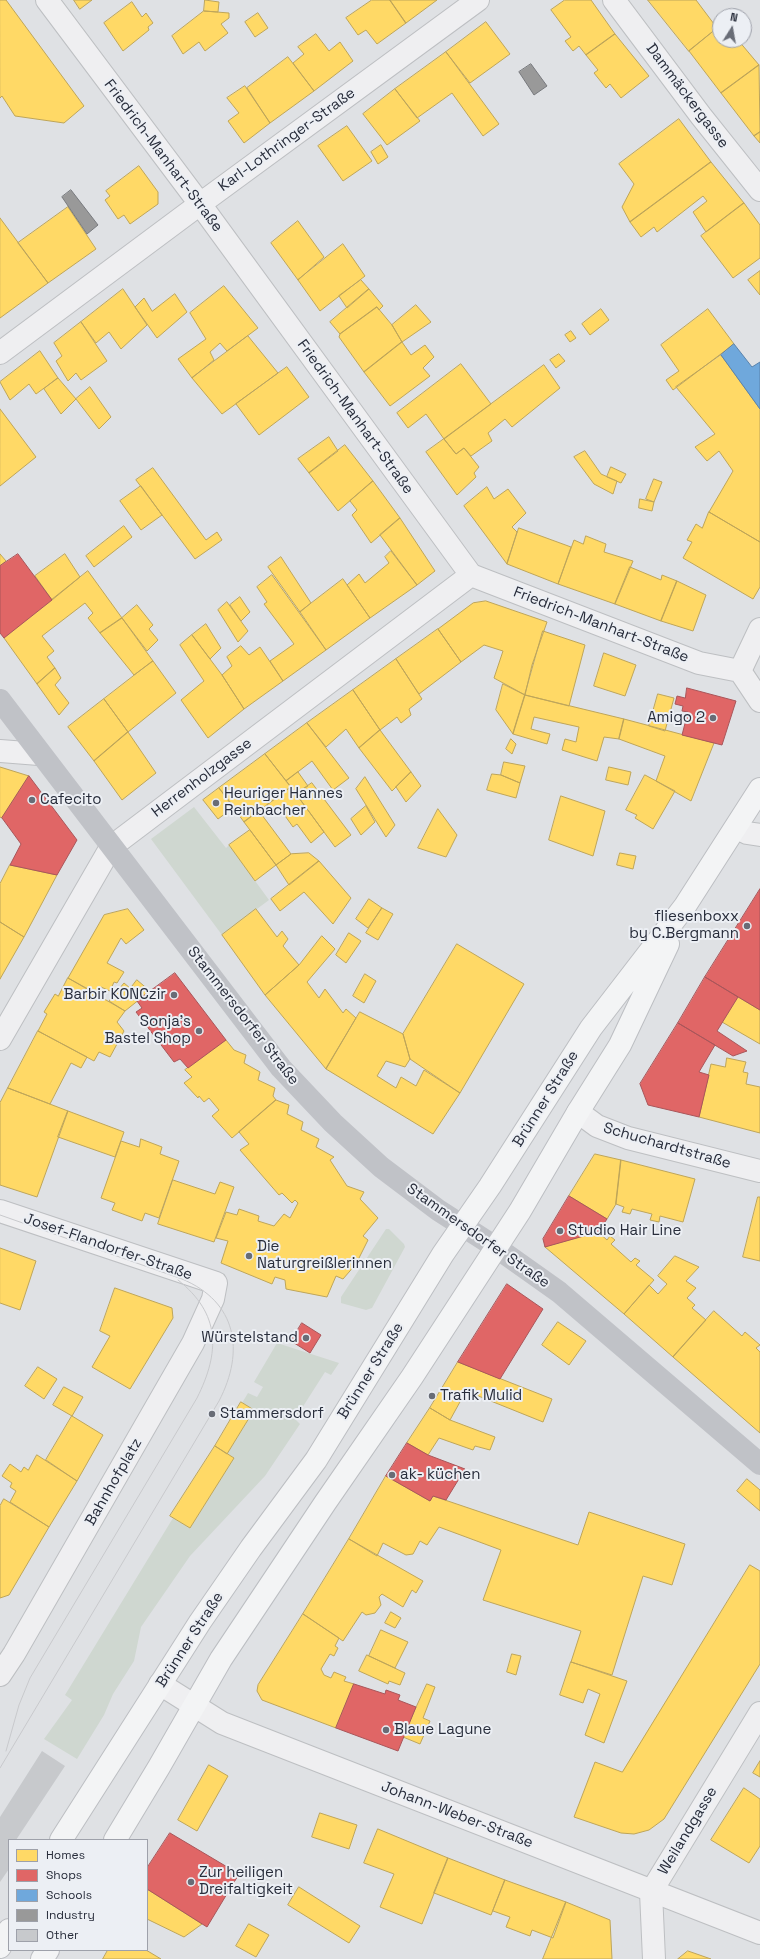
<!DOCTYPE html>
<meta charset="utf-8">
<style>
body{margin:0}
#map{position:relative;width:760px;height:1959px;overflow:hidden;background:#dfe1e4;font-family:"Space Grotesk",sans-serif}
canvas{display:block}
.legend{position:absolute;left:8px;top:1839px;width:140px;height:112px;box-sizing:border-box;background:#eceff4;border:1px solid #9ea1aa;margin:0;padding:5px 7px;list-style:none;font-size:12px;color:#282d3b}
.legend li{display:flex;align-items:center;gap:8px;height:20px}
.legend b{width:20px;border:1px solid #9ea1aa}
.north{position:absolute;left:712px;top:8px;width:40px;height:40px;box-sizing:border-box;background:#eceff4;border:1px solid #9ea1aa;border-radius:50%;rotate:11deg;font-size:11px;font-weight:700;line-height:16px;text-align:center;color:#282d3b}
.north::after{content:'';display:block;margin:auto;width:14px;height:18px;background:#686c76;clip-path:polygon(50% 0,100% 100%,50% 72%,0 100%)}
</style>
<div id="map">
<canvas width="760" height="1959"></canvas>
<ul class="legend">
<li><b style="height:11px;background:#ffd966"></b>Homes</li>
<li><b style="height:11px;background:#e06666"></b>Shops</li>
<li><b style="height:11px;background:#6fa8dc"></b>Schools</li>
<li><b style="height:11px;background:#999"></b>Industry</li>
<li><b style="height:11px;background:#c7c9cc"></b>Other</li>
</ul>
<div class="north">N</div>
</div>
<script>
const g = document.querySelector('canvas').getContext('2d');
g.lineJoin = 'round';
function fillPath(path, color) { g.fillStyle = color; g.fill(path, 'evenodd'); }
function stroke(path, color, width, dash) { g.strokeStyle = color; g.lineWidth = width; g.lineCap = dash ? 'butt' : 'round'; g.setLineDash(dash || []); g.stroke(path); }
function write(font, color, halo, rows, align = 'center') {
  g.font = font + ' "Space Grotesk",sans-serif'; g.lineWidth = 4; g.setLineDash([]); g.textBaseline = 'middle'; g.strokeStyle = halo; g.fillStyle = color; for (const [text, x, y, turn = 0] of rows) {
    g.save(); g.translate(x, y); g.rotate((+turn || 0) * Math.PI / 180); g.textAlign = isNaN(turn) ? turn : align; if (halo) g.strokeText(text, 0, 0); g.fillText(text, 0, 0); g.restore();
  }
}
fillPath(new Path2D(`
 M 194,807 L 226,848 L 229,845 L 269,900 L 222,935 L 151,839 Z
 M 386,1229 L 389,1229 L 404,1244 L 405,1247 L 372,1308 L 366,1310 L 341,1303 L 341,1297 Z
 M 277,1343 L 339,1363 L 331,1375 L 325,1372 L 295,1419 L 300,1424 L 265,1476 L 190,1556 L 141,1627 L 134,1661 L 113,1694 L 104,1715 L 77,1759 L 44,1739 L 72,1700 L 65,1695 L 173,1518 L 190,1528 L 234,1458 L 227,1454 L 254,1411 L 242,1403 L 248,1393 L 257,1397 L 263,1387 L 254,1382 Z`), '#cfd7d0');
const homes = new Path2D(`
 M 0,0 L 6,0 L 84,106 L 64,123 L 15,116 L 2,96 L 0,98 Z
 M 74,0 L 92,0 L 80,9 Z
 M 205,0 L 219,2 L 218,12 L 204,11 Z
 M 372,0 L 390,0 L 406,23 L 377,44 L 366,30 L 358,35 L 346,18 Z
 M 390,0 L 437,0 L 406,23 Z
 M 565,0 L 591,0 L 615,34 L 586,55 L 579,46 L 573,51 L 565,41 L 571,37 L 551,10 Z
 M 648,0 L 696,0 L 717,28 L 689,51 Z
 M 132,2 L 142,17 L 146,13 L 153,23 L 148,27 L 149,30 L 123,51 L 104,23 Z
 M 204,11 L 229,13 L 229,18 L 221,24 L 228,33 L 205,51 L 199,42 L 183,54 L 172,36 Z
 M 258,13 L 268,28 L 255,37 L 245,22 Z
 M 486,22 L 510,54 L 470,83 L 446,52 Z
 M 720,26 L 720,40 L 738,40 L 759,65 L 721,93 L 689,51 Z
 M 316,34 L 329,51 L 340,42 L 353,61 L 314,91 L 293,63 L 304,54 L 298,47 Z
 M 615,34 L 649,76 L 621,98 L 610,84 L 606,88 L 594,73 L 598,70 L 586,55 Z
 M 446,52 L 499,124 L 483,136 L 452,93 L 417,118 L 395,89 Z
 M 288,57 L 314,91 L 270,123 L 247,88 Z
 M 759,65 L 760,132 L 754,136 L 721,93 Z
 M 245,86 L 270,123 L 244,143 L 228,121 L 239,113 L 227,98 Z
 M 395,89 L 420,121 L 387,145 L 363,114 Z
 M 679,119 L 711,162 L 630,222 L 622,207 L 634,184 L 619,164 Z
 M 347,126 L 372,161 L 343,181 L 318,146 Z
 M 760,132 L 760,143 L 754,136 Z
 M 381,145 L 388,157 L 378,164 L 371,152 Z
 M 711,162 L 744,203 L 706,232 L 693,212 L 707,201 L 703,196 L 657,232 L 654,227 L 641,237 L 630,222 Z
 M 139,166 L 158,192 L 158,204 L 130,224 L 124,215 L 118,219 L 105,200 L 110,196 L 106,191 Z
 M 744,203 L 760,225 L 760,258 L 733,278 L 701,236 Z
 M 68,207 L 96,249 L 48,283 L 18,243 Z
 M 0,218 L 48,283 L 0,318 Z
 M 298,221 L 324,257 L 298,280 L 271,243 Z
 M 343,244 L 365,276 L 320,311 L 298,280 Z
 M 760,271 L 760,295 L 748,280 Z
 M 361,280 L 369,289 L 347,308 L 339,296 Z
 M 224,286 L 258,328 L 227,351 L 220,343 L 210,352 L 214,360 L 192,378 L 178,359 L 206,339 L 190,313 Z
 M 123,289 L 147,325 L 121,349 L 109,332 L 96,343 L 81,322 Z
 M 369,289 L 383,306 L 379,310 L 377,307 L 340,334 L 330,322 Z
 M 175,294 L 187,312 L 157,338 L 135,307 L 144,298 L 152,311 Z
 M 416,305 L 431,322 L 402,342 L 392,325 Z
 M 377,307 L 392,325 L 402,342 L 364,372 L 339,337 L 340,334 Z
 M 601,309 L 609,320 L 590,335 L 582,324 Z
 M 708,309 L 734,344 L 673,390 L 666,380 L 679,371 L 661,345 Z
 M 81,322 L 107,361 L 81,380 L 76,373 L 68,381 L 56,361 L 62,356 L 54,343 Z
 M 571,331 L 576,338 L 570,342 L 565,335 Z
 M 248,336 L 278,373 L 222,414 L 192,378 Z
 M 402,342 L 411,355 L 425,345 L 434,357 L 423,368 L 430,376 L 390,406 L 364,372 Z
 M 40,351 L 58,378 L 36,394 L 29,384 L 10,400 L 0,382 Z
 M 559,354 L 565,361 L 556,368 L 550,360 Z
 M 721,355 L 760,409 L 760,542 L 709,512 L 733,471 L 719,451 L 707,461 L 695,447 L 715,434 L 676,387 Z
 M 461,364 L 491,404 L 444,439 L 426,414 L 408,428 L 397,413 Z
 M 544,365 L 560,388 L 512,427 L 505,419 L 488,433 L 492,441 L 471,456 L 464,448 L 456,454 L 444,439 Z
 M 287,367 L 309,397 L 259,435 L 236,404 Z
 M 58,378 L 76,399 L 61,414 L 44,389 Z
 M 90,387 L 111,417 L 99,429 L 76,399 Z
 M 0,409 L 36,457 L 0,486 Z
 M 329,437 L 338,451 L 309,473 L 298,459 Z
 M 444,439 L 456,454 L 464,448 L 479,467 L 474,473 L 476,477 L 457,495 L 426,452 Z
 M 345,445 L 373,481 L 338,511 L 309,473 Z
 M 585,451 L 601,474 L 617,481 L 613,494 L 594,484 L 574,457 Z
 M 611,467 L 626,474 L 621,483 L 607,477 Z
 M 153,468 L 206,540 L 217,532 L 222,540 L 195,559 L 136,480 Z
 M 654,479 L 662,482 L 654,502 L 646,499 Z
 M 373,481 L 400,518 L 371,543 L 352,515 L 357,510 L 350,501 Z
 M 141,486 L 162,515 L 141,530 L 120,501 Z
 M 487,487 L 494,499 L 508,489 L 526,513 L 512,527 L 517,532 L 507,564 L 464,506 Z
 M 640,499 L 654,502 L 652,511 L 639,508 Z
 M 709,512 L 760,542 L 760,587 L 753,599 L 683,558 L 692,542 L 687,540 L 696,524 L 702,528 Z
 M 400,518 L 435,571 L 417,585 L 380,535 Z
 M 124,526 L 132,537 L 94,567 L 86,556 Z
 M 519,528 L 571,547 L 558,584 L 507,564 Z
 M 586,536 L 606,544 L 604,552 L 633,561 L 615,604 L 558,584 L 574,540 L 583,544 Z
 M 391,551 L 417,585 L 370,618 L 347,585 L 359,574 L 365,583 L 389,563 L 385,557 Z
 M 0,554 L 6,561 L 0,566 Z
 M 65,554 L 80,577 L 52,600 L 35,576 Z
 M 281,557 L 311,603 L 300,612 L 268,567 Z
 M 630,567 L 661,580 L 662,575 L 677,581 L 661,621 L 615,604 Z
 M 88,571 L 122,618 L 100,633 L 88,618 L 93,613 L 85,603 L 42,636 L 54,651 L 47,657 L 55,668 L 37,684 L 4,638 Z
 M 272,575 L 326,650 L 283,681 L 270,661 L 294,644 L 264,604 L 267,602 L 257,587 Z
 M 343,579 L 370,618 L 326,650 L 300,612 Z
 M 677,581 L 706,595 L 693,631 L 661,621 Z
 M 240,597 L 250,612 L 241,621 L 230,605 Z
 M 486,601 L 547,622 L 532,665 L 525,695 L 494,678 L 503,651 L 484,645 L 461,662 L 438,629 L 473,603 Z
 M 227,602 L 248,631 L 238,642 L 218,610 Z
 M 137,605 L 153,625 L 149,629 L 158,640 L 147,651 L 122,618 Z
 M 122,618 L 153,661 L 134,675 L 100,633 Z
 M 206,624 L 221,648 L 210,659 L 192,635 Z
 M 438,629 L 461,662 L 419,694 L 396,659 Z
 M 543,631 L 585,645 L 569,706 L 525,695 Z
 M 192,635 L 222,675 L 244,709 L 208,738 L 181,700 L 204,681 L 180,645 Z
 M 241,646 L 249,655 L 260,647 L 283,681 L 244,709 L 222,675 L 232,666 L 227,657 Z
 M 604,653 L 636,665 L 625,696 L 594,686 Z
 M 396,659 L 422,699 L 409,709 L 411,715 L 401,723 L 397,717 L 380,730 L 353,690 Z
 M 153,661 L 176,693 L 128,732 L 104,699 Z
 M 55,668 L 61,678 L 55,685 L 69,703 L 59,715 L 37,684 Z
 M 503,684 L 525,695 L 513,734 L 496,710 Z
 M 353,690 L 380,730 L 359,748 L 346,729 L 326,747 L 307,723 Z
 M 658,694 L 674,698 L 665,731 L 649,726 Z
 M 525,695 L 624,719 L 619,739 L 604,737 L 597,761 L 562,750 L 565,739 L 576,742 L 579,727 L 534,717 L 531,729 L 550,734 L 547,744 L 513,734 Z
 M 104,699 L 128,732 L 94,761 L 68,727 Z
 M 624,719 L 714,743 L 691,801 L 656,781 L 665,756 L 619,739 Z
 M 307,723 L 349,778 L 333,790 L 312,761 L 286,781 L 265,754 Z
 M 380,730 L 411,772 L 392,791 L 359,748 Z
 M 128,732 L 156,773 L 122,800 L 94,761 Z
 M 511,739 L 516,744 L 512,754 L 506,749 Z
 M 265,754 L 291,787 L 244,822 L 219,788 Z
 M 504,762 L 525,766 L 520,783 L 501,775 Z
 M 0,767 L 29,776 L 2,818 L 0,817 Z
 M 609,767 L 631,772 L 628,785 L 606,780 Z
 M 298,772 L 308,786 L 296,794 L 286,781 Z
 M 411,772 L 421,786 L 406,802 L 396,787 Z
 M 492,774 L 501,775 L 520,783 L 516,798 L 487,790 Z
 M 645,775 L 675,791 L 653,829 L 635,818 L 637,815 L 626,810 Z
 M 365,777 L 395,825 L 386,837 L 356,789 Z
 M 312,783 L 351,835 L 335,847 L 296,794 Z
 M 291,787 L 324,832 L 311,843 L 297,824 L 293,827 L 278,806 L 271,811 L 267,805 Z
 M 219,788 L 234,807 L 218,819 L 203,800 Z
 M 561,796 L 605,811 L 593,856 L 549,840 Z
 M 366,806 L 375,822 L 361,835 L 351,819 Z
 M 438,809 L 457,835 L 446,857 L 418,848 Z
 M 259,811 L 291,854 L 276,865 L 244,822 Z
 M 250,830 L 276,865 L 255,881 L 229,845 Z
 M 309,853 L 319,861 L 289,885 L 276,865 L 291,854 Z
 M 620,853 L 636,856 L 633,869 L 617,865 Z
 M 319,861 L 351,898 L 333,924 L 304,892 L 280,911 L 271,899 Z
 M 10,865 L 57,875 L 24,937 L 0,922 L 0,884 Z
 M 369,899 L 382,908 L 368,928 L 356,919 Z
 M 382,908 L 393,914 L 378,940 L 366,933 Z
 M 128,909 L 144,930 L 126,944 L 121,938 L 107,963 L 124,972 L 117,983 L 114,982 L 110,991 L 101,987 L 97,994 L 68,978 L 104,915 Z
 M 256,909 L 277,937 L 282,931 L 288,939 L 283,946 L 299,965 L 265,995 L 222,935 Z
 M 0,922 L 24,937 L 0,979 Z
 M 349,933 L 361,941 L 346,963 L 336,955 Z
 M 322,936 L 335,949 L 307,982 L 319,998 L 325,989 L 343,1013 L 346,1009 L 356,1018 L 326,1069 L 265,995 L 299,965 Z
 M 457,944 L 524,984 L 460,1093 L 410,1059 L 403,1034 Z
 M 365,974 L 376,981 L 364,1003 L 353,996 Z
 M 68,978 L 125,1011 L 117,1022 L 124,1031 L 110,1057 L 99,1052 L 94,1061 L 38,1031 L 47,1014 L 44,1012 L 55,994 L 58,996 Z
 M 137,980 L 150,991 L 125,1011 L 109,1001 L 124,983 L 130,988 Z
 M 738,997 L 760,1010 L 760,1044 L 722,1022 Z
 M 360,1012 L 403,1034 L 410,1059 L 405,1067 L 386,1061 L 377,1076 L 396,1088 L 401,1077 L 416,1086 L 424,1070 L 460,1093 L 433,1134 L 326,1069 Z
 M 38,1031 L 87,1057 L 81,1068 L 71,1063 L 50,1104 L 8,1088 Z
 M 226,1040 L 234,1050 L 246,1055 L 244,1063 L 260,1072 L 258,1080 L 275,1088 L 273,1096 L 276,1100 L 232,1138 L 212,1116 L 219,1110 L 209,1098 L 204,1102 L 199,1096 L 198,1098 L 184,1083 L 192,1077 L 185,1070 Z
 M 727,1058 L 746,1062 L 743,1072 L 748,1073 L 746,1084 L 760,1087 L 760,1133 L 699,1117 L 711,1064 L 725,1067 Z
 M 8,1088 L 68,1111 L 37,1197 L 0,1185 L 0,1103 Z
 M 276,1100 L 289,1105 L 287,1114 L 303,1122 L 301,1130 L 319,1139 L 316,1147 L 334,1157 L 330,1160 L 347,1186 L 364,1192 L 360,1199 L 378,1218 L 363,1236 L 368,1240 L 356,1264 L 343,1279 L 336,1276 L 327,1297 L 286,1289 L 285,1280 L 275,1277 L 272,1284 L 221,1263 L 228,1241 L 216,1238 L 226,1212 L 237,1215 L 239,1209 L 259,1216 L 258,1221 L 274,1226 L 284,1214 L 290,1218 L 298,1203 L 295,1200 L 292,1203 L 282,1193 L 279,1195 L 240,1150 L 249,1144 L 239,1132 Z
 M 68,1111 L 124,1132 L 115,1157 L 58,1137 Z
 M 141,1139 L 162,1147 L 160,1154 L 179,1161 L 159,1218 L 145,1213 L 142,1221 L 112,1210 L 115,1203 L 101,1198 L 121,1141 L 139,1147 Z
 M 595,1154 L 621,1160 L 616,1204 L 607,1219 L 569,1196 Z
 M 621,1160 L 695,1179 L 683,1222 L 660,1216 L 659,1222 L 650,1220 L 652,1214 L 632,1209 L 630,1214 L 622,1212 L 624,1207 L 616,1204 Z
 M 173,1180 L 215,1194 L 220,1182 L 234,1187 L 214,1242 L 158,1224 Z
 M 758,1197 L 760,1197 L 760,1261 L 743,1257 Z
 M 598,1232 L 607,1240 L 610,1236 L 615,1240 L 611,1244 L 631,1262 L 635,1258 L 640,1261 L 636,1265 L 654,1280 L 624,1314 L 545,1247 Z
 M 0,1248 L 36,1261 L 20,1310 L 0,1303 Z
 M 675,1256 L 699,1267 L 686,1281 L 696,1288 L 687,1298 L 695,1305 L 692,1308 L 706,1320 L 673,1357 L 624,1314 L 649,1285 L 658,1294 L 667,1284 L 658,1276 Z
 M 115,1288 L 172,1308 L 173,1318 L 130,1389 L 92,1367 L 110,1336 L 100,1331 Z
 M 714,1311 L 742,1336 L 745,1332 L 760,1345 L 756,1348 L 760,1352 L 760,1433 L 673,1357 Z
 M 558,1322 L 586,1341 L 569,1365 L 542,1345 Z
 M 458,1362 L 552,1399 L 543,1422 L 466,1391 L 450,1420 L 430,1408 Z
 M 38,1367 L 57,1379 L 44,1399 L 25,1386 Z
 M 64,1387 L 83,1397 L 72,1416 L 53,1405 Z
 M 241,1402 L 254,1410 L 227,1454 L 215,1446 Z
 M 430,1408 L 450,1420 L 495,1437 L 490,1450 L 475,1446 L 473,1450 L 439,1438 L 428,1455 L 407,1443 Z
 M 72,1416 L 103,1435 L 77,1481 L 46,1460 Z
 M 215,1446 L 234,1458 L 190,1528 L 170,1516 Z
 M 37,1455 L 77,1481 L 49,1527 L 10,1502 L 16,1491 L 10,1487 L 12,1483 L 2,1476 L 10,1464 L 21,1472 L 24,1467 L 28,1470 Z
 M 386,1476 L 430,1501 L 433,1496 L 578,1545 L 589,1512 L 685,1544 L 672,1585 L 643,1576 L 612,1675 L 571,1662 L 581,1631 L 483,1600 L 501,1550 L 439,1527 L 427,1545 L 420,1541 L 413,1554 L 406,1555 L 383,1543 L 377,1556 L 349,1539 Z
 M 747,1479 L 760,1490 L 760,1511 L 737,1491 Z
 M 4,1499 L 49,1527 L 9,1595 L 0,1598 L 0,1506 Z
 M 349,1539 L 423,1581 L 416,1593 L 412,1590 L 403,1607 L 382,1594 L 379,1597 L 381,1605 L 375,1613 L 366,1615 L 362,1612 L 343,1641 L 303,1614 Z
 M 750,1565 L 760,1571 L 760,1664 L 664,1819 L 649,1830 L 634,1834 L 621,1833 L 574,1817 L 595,1762 L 622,1772 Z
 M 391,1612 L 401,1618 L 395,1628 L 385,1623 Z
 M 303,1614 L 339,1638 L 335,1646 L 338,1648 L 334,1656 L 330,1654 L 321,1669 L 324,1675 L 331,1678 L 334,1672 L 346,1677 L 344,1681 L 354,1684 L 336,1728 L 262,1700 L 257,1691 L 258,1685 Z
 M 381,1630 L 408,1642 L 395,1668 L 369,1656 Z
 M 512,1654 L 521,1656 L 516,1675 L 507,1672 Z
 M 367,1655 L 405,1673 L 400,1685 L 389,1681 L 388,1684 L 359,1671 Z
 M 571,1662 L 627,1681 L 604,1743 L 585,1735 L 600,1694 L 588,1689 L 583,1703 L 560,1695 Z
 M 427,1684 L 435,1687 L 423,1718 L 430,1721 L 420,1744 L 403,1737 Z
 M 760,1761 L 760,1777 L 753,1773 Z
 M 209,1765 L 228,1776 L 197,1831 L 178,1820 Z
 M 744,1788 L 760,1799 L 760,1846 L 749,1863 L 711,1840 Z
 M 320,1813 L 357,1825 L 349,1849 L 312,1837 Z
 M 378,1829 L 448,1858 L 422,1924 L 380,1907 L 394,1874 L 364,1863 Z
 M 448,1858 L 505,1880 L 491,1915 L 434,1893 Z
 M 505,1880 L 566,1902 L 553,1938 L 532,1930 L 530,1936 L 506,1927 L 510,1917 L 493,1911 Z
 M 299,1887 L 360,1926 L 349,1943 L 288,1905 Z
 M 147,1889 L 202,1924 L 184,1937 L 147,1919 Z
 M 566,1902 L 610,1920 L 612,1959 L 543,1959 Z
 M 249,1924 L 269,1935 L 256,1957 L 236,1946 Z
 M 108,1950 L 146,1950 L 161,1959 L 103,1959 Z
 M 688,1951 L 711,1959 L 678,1959 Z`);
fillPath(homes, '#ffd966');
stroke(homes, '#bea559', 1);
const shops = new Path2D(`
 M 18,554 L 52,600 L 4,638 L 0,633 L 0,566 Z
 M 687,688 L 736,701 L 722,745 L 682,735 L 688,712 L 682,711 L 683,706 L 675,704 L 677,696 L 685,698 Z
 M 29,776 L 77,840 L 57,875 L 10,865 L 21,844 L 2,818 Z
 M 760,889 L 760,1010 L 705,977 Z
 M 175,973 L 226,1040 L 188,1068 L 180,1059 L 174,1062 L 136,1012 L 142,1008 L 137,1001 Z
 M 705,977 L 738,997 L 717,1031 L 747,1051 L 733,1056 L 678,1023 Z
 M 678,1023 L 715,1045 L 699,1072 L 709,1075 L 699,1117 L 648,1105 L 640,1084 Z
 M 569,1196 L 607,1219 L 598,1232 L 545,1247 L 543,1239 Z
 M 507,1284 L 543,1309 L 500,1379 L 458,1362 Z
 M 302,1323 L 321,1335 L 310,1353 L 291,1341 Z
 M 407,1443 L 428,1455 L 465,1469 L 446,1500 L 433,1496 L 430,1501 L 386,1476 Z
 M 354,1684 L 385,1694 L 386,1690 L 400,1695 L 398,1700 L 416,1707 L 398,1751 L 336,1728 Z
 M 170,1833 L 239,1874 L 207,1927 L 147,1889 L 147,1868 Z`);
fillPath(shops, '#e06666');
stroke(shops, '#a95559', 1);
const schools = new Path2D(`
 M 734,344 L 752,367 L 760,362 L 760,409 L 721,355 Z`);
fillPath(schools, '#6fa8dc');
stroke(schools, '#5a83ac', 1);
const industry = new Path2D(`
 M 531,64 L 547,86 L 534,95 L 519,72 Z
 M 71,190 L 98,225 L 87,234 L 62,197 Z`);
fillPath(industry, '#999');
stroke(industry, '#77797d', 1);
fillPath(new Path2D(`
 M 42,1751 L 65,1766 L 16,1840 L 9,1840 L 9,1869 L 0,1882 L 0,1817 Z`), '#c7c9cc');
const minor = new Path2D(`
 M 47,0 L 200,204 L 471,575 L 699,663 L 740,671 L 760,701
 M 614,0 L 701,116 L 760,190
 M 0,353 L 200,204 L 478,0
 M 740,671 L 760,629
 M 0,751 L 39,754
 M 737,828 L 747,833 L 760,835
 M 0,1039 L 111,847 L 471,575
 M 578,1112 L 597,1126 L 628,1138 L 760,1171
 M 0,1211 L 216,1283 L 213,1299 L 193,1343 L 14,1654 L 0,1675
 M 654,1959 L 651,1892 L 760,1713`);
const tertiary = new Path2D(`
 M 160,1684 L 222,1723 L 760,1933`);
const primary = new Path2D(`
 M 61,1840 L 200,1622 L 251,1548 L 316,1460 L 443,1254 L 490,1186 L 591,1028 L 685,906 L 760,789
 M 115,1840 L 159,1767 L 221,1659 L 325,1503 L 412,1377 L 520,1211 L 578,1112 L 620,1045 L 668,944
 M 0,1947 L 9,1930
 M 42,1959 L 48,1950`);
stroke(minor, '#bdbfc2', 24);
stroke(tertiary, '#bdbfc2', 24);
stroke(primary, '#bcbec2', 24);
stroke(minor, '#efeff1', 22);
stroke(tertiary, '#efeff1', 22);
stroke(new Path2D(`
 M 0,700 L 281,1068 L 333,1123 L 381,1167 L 438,1210 L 497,1248 L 559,1292 L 760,1464`), '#c0c2c7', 22);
stroke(primary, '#f3f4f5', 22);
stroke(new Path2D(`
 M 0,1215 L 182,1279 C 237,1302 245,1351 219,1401 L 0,1768
 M 6,1751 L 19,1705 L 30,1678 L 197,1398 C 220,1352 221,1314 178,1280`), '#c8c9cc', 1);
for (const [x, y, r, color] of [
 [713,718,4,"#686c76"],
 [32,800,4,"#686c76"],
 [216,803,4,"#686c76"],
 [747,926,4,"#686c76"],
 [174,995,4,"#686c76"],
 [199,1031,4,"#686c76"],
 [560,1231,4,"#686c76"],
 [249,1256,4,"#686c76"],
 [306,1338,4,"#686c76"],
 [432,1396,4,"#686c76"],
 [212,1414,4,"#686c76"],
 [392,1475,4,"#686c76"],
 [386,1730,4,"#686c76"],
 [191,1882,4,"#686c76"]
]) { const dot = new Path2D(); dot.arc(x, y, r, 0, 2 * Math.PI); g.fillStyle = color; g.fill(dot); stroke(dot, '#eceff4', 1.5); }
write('15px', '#282d3b', '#eceff4', [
 ["Dammäckergasse",687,96,53],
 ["Karl-Lothringer-Straße",287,140,-36],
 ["Friedrich-Manhart-Straße",163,156,53],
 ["Friedrich-Manhart-Straße",355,417,54],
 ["Friedrich-Manhart-Straße",601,625,21],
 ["Herrenholzgasse",202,778,-37],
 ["Stammersdorfer Straße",243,1016,52],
 ["Brünner Straße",546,1099,-58],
 ["Schuchardtstraße",667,1146,16],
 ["Stammersdorfer Straße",478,1236,35],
 ["Josef-Flandorfer-Straße",108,1247,19],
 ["Brünner Straße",371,1371,-58],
 ["Bahnhofplatz",114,1482,-60],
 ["Brünner Straße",190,1640,-57],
 ["Johann-Weber-Straße",457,1815,21],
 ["Weilandgasse",688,1831,-59]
]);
write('15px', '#282d3b', '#eceff4', [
 ["Amigo 2",705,718,"right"],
 ["Heuriger Hannes",224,794],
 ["Reinbacher",224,811],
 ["Cafecito",40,800],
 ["fliesenboxx",739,917,"right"],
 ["by C.Bergmann",739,934,"right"],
 ["Barbir KONCzir",166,995,"right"],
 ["Sonja's",191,1022,"right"],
 ["Bastel Shop",191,1039,"right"],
 ["Studio Hair Line",568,1231],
 ["Die",257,1247],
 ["Naturgreißlerinnen",257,1264],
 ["Würstelstand",298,1338,"right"],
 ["Trafik Mulid",440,1396],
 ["Stammersdorf",220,1414],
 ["ak- küchen",400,1475],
 ["Blaue Lagune",394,1730],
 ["Zur heiligen",199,1873],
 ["Dreifaltigkeit",199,1890]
], 'left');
</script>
